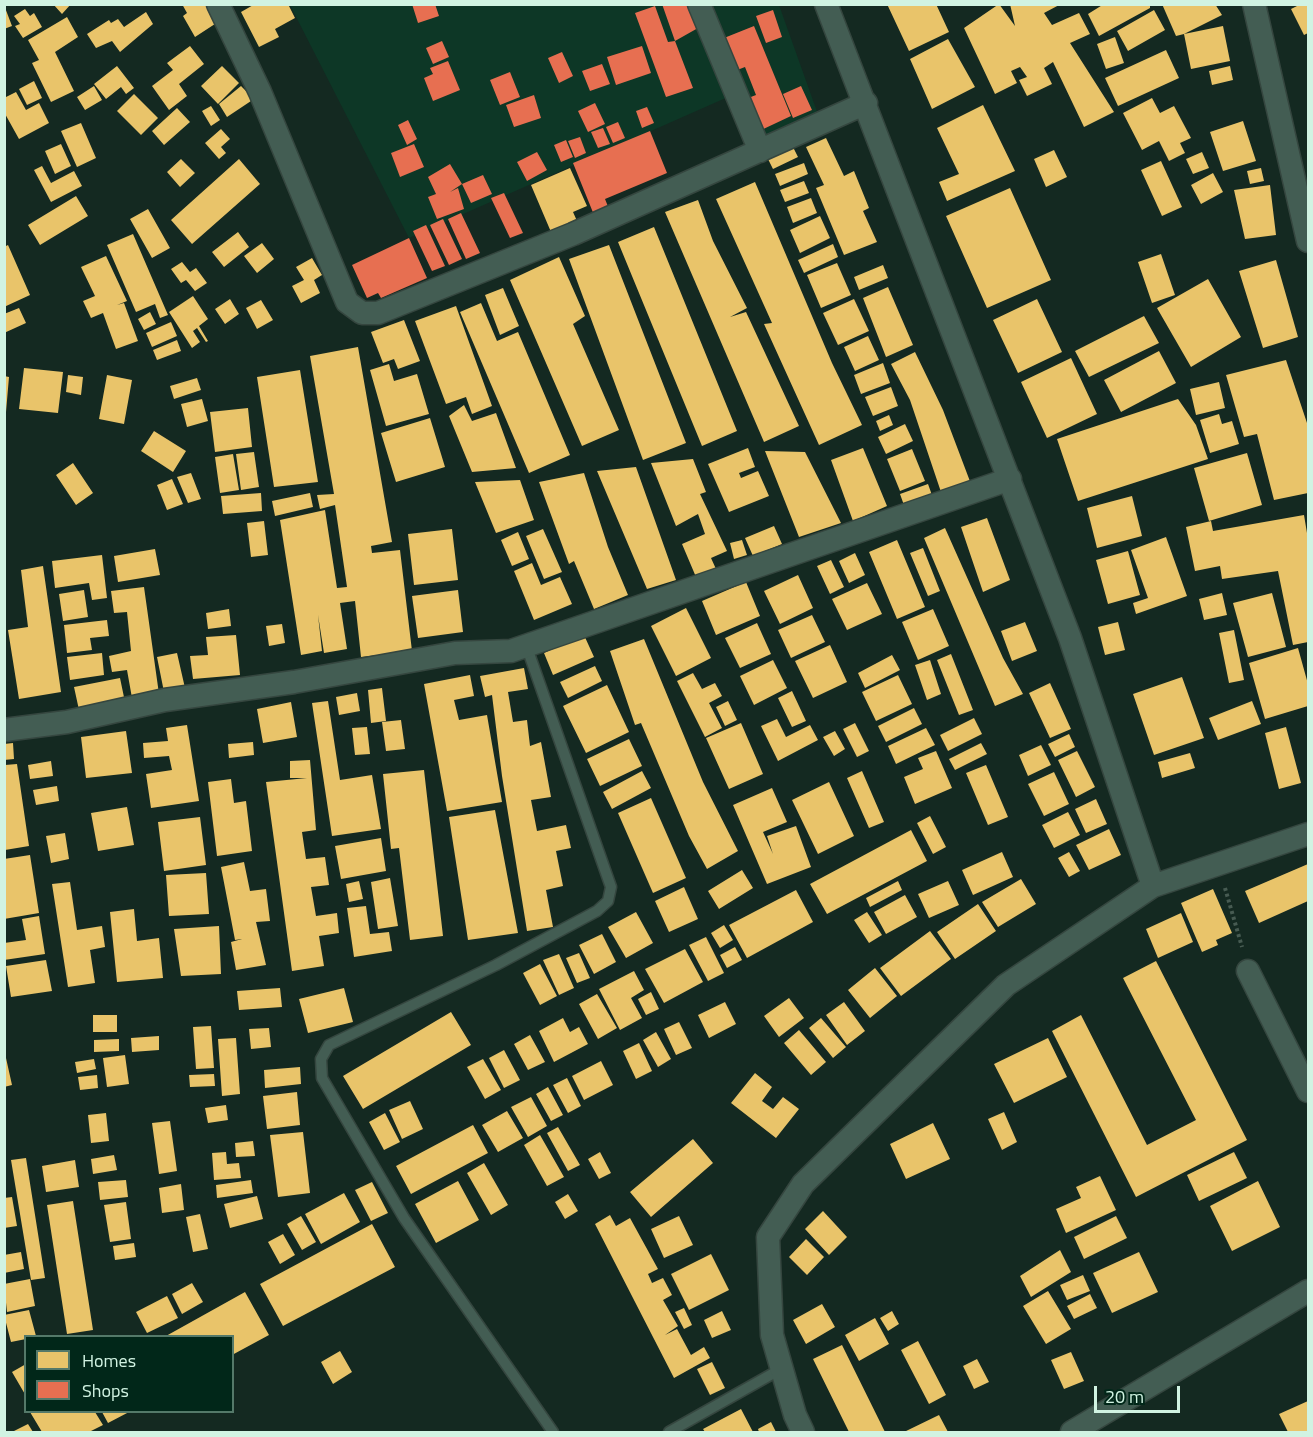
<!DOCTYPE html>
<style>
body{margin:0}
#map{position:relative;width:1313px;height:1437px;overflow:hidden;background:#142921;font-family:"Titillium Web",sans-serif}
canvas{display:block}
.frame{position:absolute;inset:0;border:6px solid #d1f3e2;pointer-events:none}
.legend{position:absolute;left:24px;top:1335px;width:210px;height:78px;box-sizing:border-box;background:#012719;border:2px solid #547969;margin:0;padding:8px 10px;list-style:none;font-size:18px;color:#d1f3e2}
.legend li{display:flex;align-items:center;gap:12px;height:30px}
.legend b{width:30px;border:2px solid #547969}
.scale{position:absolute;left:1094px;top:1386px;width:86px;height:27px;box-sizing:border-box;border:3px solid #d1f3e2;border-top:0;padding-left:8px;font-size:18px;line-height:21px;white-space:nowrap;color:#d1f3e2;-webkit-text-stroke:4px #012719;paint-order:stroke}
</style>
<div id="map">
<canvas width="1313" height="1437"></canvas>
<div class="frame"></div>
<ul class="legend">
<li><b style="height:16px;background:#e9c46a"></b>Homes</li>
<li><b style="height:16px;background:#e76f51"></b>Shops</li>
</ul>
<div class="scale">20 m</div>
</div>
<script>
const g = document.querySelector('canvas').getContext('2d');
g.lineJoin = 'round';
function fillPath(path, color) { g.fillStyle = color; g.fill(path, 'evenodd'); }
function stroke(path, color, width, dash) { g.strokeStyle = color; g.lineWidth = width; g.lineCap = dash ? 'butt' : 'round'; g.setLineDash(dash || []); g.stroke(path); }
fillPath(new Path2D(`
 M 290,5 L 779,5 L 820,120 L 752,152 L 737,93 L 409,238 Z`), '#0d3726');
fillPath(new Path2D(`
 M 53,4 L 71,4 L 62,14 Z
 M 182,4 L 208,4 L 218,22 L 195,37 L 183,16 L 187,13 Z
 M 255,4 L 288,4 L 295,18 L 275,29 L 279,37 L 259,47 L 241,12 Z
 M 887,4 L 936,4 L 949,32 L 909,51 Z
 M 999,4 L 1015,26 L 1010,4 L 1061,4 L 1044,13 L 1052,25 L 1079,13 L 1090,34 L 1070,43 L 1114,112 L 1084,127 L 1053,62 L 1044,68 L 1052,84 L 1027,96 L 1019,80 L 1027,77 L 1020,67 L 1011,71 L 1017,83 L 995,94 L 964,28 Z
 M 1104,4 L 1150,4 L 1150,8 L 1099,36 L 1088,14 Z
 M 1162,4 L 1215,4 L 1222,15 L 1184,34 L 1223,26 L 1230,61 L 1191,69 L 1184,34 L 1176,36 Z
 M 1301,4 L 1308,4 L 1308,33 L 1304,35 L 1291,9 Z
 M 4,5 L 12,26 L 4,29 Z
 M 25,9 L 30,16 L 34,13 L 42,27 L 23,38 L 15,26 L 20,24 L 14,16 Z
 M 1154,10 L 1165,30 L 1128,51 L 1117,31 Z
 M 146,12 L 153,24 L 120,52 L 112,41 L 96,48 L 87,34 L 109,20 L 111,23 L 118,19 L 124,27 Z
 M 67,17 L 78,37 L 55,52 L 74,91 L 51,102 L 32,63 L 39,60 L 28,40 Z
 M 1115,37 L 1124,63 L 1106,69 L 1097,44 Z
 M 948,39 L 975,87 L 932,109 L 910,59 Z
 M 190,46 L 204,64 L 179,84 L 187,96 L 169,110 L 152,86 L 173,70 L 167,63 Z
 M 1166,50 L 1179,78 L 1118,106 L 1105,78 Z
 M 117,66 L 134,88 L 126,94 L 121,87 L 106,99 L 94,84 Z
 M 222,66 L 239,83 L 218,104 L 201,86 Z
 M 1230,66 L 1233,80 L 1212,85 L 1209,71 Z
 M 34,81 L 42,98 L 27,105 L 19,89 Z
 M 94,86 L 102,100 L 85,110 L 77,97 Z
 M 241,86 L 254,99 L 227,117 L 219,104 Z
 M 16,92 L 26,110 L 39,103 L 49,123 L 19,139 L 4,112 L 4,98 Z
 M 134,94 L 158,118 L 141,135 L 117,111 Z
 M 1152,98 L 1160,113 L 1174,106 L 1191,138 L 1180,143 L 1185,153 L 1169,161 L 1159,141 L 1142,150 L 1123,113 Z
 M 983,105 L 1015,171 L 947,201 L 939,182 L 959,174 L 937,128 Z
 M 211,106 L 220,120 L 211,126 L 202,111 Z
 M 177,108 L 190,122 L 164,145 L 152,131 Z
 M 1243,121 L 1256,161 L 1223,171 L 1210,132 Z
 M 81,123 L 96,158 L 77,167 L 61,131 Z
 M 221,129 L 230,139 L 221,147 L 226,153 L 219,159 L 205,143 Z
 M 826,138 L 844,176 L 854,171 L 869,208 L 863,211 L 877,242 L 844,255 L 816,188 L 824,185 L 806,147 Z
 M 61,144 L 71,166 L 55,174 L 45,151 Z
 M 793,147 L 798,157 L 773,169 L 768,159 Z
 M 1054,150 L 1067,177 L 1046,187 L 1034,159 Z
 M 1202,152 L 1209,168 L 1193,174 L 1186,159 Z
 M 181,159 L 195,173 L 180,187 L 167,172 Z
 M 239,159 L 260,184 L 192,244 L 171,220 Z
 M 1161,161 L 1182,207 L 1162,216 L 1141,170 Z
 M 804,163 L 808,174 L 780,186 L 775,174 Z
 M 42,166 L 51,183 L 74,171 L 82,186 L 51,202 L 34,170 Z
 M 570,168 L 587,206 L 573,212 L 577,221 L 551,232 L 531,185 Z
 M 1261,168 L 1264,181 L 1250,184 L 1247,171 Z
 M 1213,173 L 1223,192 L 1201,204 L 1191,185 Z
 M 804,181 L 809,193 L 785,202 L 780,190 Z
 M 755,182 L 832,363 L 862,425 L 819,445 L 764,324 L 772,323 L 716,199 Z
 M 1270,185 L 1276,235 L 1245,239 L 1234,190 Z
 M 1010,188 L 1051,280 L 987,308 L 946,216 Z
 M 76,196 L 88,216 L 40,245 L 28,225 Z
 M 811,198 L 817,213 L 793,223 L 787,207 Z
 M 698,200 L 713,241 L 747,308 L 730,317 L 746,312 L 799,426 L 764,442 L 665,212 Z
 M 148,209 L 170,248 L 152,258 L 130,219 Z
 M 820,216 L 830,238 L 800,253 L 790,230 Z
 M 654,227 L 737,431 L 702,446 L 618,242 Z
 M 238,232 L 249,247 L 224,267 L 212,252 Z
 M 133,234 L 168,315 L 160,318 L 155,304 L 136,312 L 107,245 Z
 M 262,243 L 274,259 L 257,273 L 244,256 Z
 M 833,244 L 838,257 L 804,273 L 798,260 Z
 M 8,245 L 30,295 L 4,307 L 4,247 Z
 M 609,245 L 686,443 L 643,460 L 569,259 Z
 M 1161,254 L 1175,295 L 1152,303 L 1138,262 Z
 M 106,256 L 127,301 L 117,305 L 124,303 L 138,341 L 116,349 L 103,313 L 91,318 L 83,301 L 95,296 L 81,267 Z
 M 559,257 L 585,316 L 573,324 L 619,430 L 582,446 L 510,280 Z
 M 312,258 L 322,275 L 314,280 L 320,293 L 301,303 L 292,286 L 304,280 L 296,267 Z
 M 1276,260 L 1298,337 L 1263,348 L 1239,271 Z
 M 182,262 L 190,272 L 196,268 L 207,283 L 195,291 L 186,280 L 181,283 L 171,269 Z
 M 837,263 L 851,295 L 821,308 L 807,275 Z
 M 883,265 L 888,278 L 859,290 L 854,277 Z
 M 1208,279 L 1241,337 L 1191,367 L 1157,308 Z
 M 888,287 L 913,345 L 886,357 L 863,298 Z
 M 503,288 L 519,326 L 500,335 L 485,295 Z
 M 193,296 L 208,319 L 199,326 L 208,341 L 206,342 L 197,328 L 193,331 L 200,342 L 192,348 L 169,312 Z
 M 230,299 L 239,314 L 225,324 L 215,309 Z
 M 854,299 L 869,331 L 838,345 L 823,313 Z
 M 1037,299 L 1062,352 L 1018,373 L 993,320 Z
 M 261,300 L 273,320 L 257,329 L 246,308 Z
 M 481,303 L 497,341 L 518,332 L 570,455 L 529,473 L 460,312 Z
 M 456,306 L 492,406 L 472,414 L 466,397 L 446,404 L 415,321 Z
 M 19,308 L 26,323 L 4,333 L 4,314 Z
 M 150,312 L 156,324 L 144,330 L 138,319 Z
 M 1144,316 L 1159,343 L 1089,377 L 1075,351 Z
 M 404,320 L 420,361 L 398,369 L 394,359 L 383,363 L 371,332 Z
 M 171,322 L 177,336 L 152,347 L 146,333 Z
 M 868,336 L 879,360 L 855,371 L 844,347 Z
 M 177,340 L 181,351 L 157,360 L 153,350 Z
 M 358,347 L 392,542 L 371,546 L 372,553 L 400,550 L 412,651 L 361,657 L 355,601 L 340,603 L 347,649 L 324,653 L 318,615 L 322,651 L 301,655 L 280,520 L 325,510 L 337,588 L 347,587 L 335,505 L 320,509 L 317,495 L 334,494 L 310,356 Z
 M 1159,351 L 1176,383 L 1121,412 L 1104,380 Z
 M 915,352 L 943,410 L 971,484 L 942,495 L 910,400 L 891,364 Z
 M 1071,358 L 1097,414 L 1047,438 L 1021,382 Z
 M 1286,360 L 1308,426 L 1308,493 L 1274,500 L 1257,434 L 1244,437 L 1226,375 Z
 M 883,363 L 890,383 L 861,394 L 854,375 Z
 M 389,364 L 394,381 L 417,374 L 429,414 L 386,426 L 370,370 Z
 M 24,368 L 63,372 L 58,413 L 19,409 Z
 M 300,370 L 318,482 L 274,487 L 257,377 Z
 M 68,375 L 83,377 L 81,395 L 66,392 Z
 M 107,375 L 132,380 L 124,424 L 99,419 Z
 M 4,376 L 9,377 L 6,412 L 4,412 Z
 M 197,378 L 201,390 L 174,399 L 170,386 Z
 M 1219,382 L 1225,408 L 1196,415 L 1190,389 Z
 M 891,387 L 898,406 L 873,416 L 865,397 Z
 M 202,399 L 208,421 L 187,427 L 181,404 Z
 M 1178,399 L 1196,425 L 1208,459 L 1078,501 L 1057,439 Z
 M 464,405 L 472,421 L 496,413 L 516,468 L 472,472 L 449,416 Z
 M 248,408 L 252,447 L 215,452 L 210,412 Z
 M 1219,414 L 1222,424 L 1232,421 L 1239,444 L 1210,453 L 1200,420 Z
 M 889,415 L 893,425 L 880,431 L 876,421 Z
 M 430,418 L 445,467 L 396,482 L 381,433 Z
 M 905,424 L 913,441 L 886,454 L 878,437 Z
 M 154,431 L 186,451 L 173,472 L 141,451 Z
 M 748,448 L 755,467 L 739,473 L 741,478 L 758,471 L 769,496 L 729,512 L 708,464 Z
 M 863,448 L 887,506 L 853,521 L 831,460 Z
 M 912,449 L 925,481 L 900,491 L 887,459 Z
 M 765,451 L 805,452 L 841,523 L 799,537 Z
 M 254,452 L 259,487 L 241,490 L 236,454 Z
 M 1247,453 L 1262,505 L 1209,521 L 1194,468 Z
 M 233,454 L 239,490 L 220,493 L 215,457 Z
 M 693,459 L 706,492 L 700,494 L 727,551 L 711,558 L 716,569 L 696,577 L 682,544 L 705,534 L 698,514 L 676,526 L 651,463 Z
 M 73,463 L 93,493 L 76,505 L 56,475 Z
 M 636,467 L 676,580 L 647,589 L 597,471 Z
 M 191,473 L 201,499 L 188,503 L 177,477 Z
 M 584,473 L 608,547 L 628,595 L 594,609 L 574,561 L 569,564 L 539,482 Z
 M 172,479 L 183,504 L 167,510 L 157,485 Z
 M 520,480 L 534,520 L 496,533 L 475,482 Z
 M 928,484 L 933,498 L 905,508 L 900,494 Z
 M 261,493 L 262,511 L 223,514 L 221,496 Z
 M 310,493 L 313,507 L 275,516 L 272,501 Z
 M 1132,496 L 1142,536 L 1097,548 L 1087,508 Z
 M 1304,515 L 1308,539 L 1308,642 L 1293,645 L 1278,571 L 1222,579 L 1220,566 L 1195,571 L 1186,527 L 1211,521 L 1213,531 Z
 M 987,518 L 1010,580 L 983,592 L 961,527 Z
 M 264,521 L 268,555 L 251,557 L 247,523 Z
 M 774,526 L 782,544 L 753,556 L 745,538 Z
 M 945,528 L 1003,658 L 1023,694 L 995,706 L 924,538 Z
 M 452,529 L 458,580 L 414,585 L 408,534 Z
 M 543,529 L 562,572 L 544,579 L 526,536 Z
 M 518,532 L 529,559 L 512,566 L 501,540 Z
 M 1166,537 L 1187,596 L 1136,614 L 1133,603 L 1148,598 L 1131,550 Z
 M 742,540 L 747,555 L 734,559 L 730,543 Z
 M 897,540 L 925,607 L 897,619 L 869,552 Z
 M 923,548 L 940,591 L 928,596 L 910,553 Z
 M 155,549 L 160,575 L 118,582 L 114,556 Z
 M 1128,551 L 1140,595 L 1108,604 L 1096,560 Z
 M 855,553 L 865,575 L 849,583 L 839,561 Z
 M 102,555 L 107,598 L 92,600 L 89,583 L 55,588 L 52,561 Z
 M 831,560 L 844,587 L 830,594 L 817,566 Z
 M 532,563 L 541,585 L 560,577 L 572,604 L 534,620 L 514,571 Z
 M 43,566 L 61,692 L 19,699 L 8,630 L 28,627 L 21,570 Z
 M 798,575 L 813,608 L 780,624 L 764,591 Z
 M 746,582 L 760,616 L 716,635 L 702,601 Z
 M 867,583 L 882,614 L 847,630 L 832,599 Z
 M 144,587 L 159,694 L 132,698 L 127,670 L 112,672 L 109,656 L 131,651 L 127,612 L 114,613 L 111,591 Z
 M 84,590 L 88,617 L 63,621 L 59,594 Z
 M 458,590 L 463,632 L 418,638 L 412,596 Z
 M 1222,593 L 1227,615 L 1204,620 L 1199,599 Z
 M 1272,593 L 1286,647 L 1248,657 L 1233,603 Z
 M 686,608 L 711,658 L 676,676 L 651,626 Z
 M 229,609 L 231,626 L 208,629 L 206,613 Z
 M 933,609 L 949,646 L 918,660 L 902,622 Z
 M 812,615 L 825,642 L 791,658 L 778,630 Z
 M 107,620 L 109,636 L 90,638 L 92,650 L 67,653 L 64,625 Z
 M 1025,622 L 1037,651 L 1012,661 L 1001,631 Z
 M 1118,622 L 1125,650 L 1105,655 L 1098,627 Z
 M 757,623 L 771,654 L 740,668 L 725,638 Z
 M 282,624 L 285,643 L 269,646 L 266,626 Z
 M 1234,630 L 1244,680 L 1229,683 L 1219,633 Z
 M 236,635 L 240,675 L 193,679 L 190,656 L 208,655 L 206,637 Z
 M 584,635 L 594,657 L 553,675 L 544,653 Z
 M 644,639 L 703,782 L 738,851 L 707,869 L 689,836 L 641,723 L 635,725 L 610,651 Z
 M 830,645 L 847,682 L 813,698 L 795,661 Z
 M 1298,648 L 1308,684 L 1308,706 L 1265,719 L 1249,663 Z
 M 102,653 L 104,675 L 70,680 L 67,657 Z
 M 177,653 L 185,688 L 164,692 L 157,657 Z
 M 951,654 L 973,710 L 959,715 L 937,660 Z
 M 892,655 L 900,670 L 865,688 L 858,673 Z
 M 773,660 L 787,688 L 754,705 L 740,676 Z
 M 930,660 L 941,694 L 927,700 L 915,665 Z
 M 595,666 L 602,681 L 568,698 L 560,682 Z
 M 524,668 L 528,689 L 508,692 L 513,722 L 527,720 L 530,746 L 541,742 L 551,797 L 531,800 L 537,831 L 566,825 L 571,848 L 556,851 L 563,886 L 546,890 L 553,927 L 527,931 L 502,776 L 492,695 L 485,697 L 480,676 Z
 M 693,673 L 702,689 L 715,683 L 722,696 L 709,703 L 722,728 L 705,737 L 677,681 Z
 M 470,675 L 474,696 L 454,700 L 459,720 L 487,715 L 502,802 L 447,811 L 424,684 Z
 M 898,675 L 912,704 L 876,721 L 862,692 Z
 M 1182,677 L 1204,738 L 1154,755 L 1133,694 Z
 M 120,678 L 125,702 L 79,710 L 74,687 Z
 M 1050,683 L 1071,729 L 1050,738 L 1029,693 Z
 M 607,685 L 629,732 L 586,753 L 563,706 Z
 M 382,688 L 386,721 L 371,723 L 368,690 Z
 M 792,691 L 806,721 L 792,727 L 778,698 Z
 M 357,693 L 360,711 L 339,715 L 336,697 Z
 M 328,701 L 340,780 L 372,775 L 381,829 L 332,836 L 312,703 Z
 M 728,701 L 737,720 L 725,726 L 716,707 Z
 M 1252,701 L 1261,724 L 1218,740 L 1209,718 Z
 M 291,702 L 297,737 L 263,743 L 257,709 Z
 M 914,708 L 922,724 L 886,742 L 878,726 Z
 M 974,718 L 982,734 L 948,751 L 940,735 Z
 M 777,719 L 786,737 L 810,725 L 818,740 L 778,761 L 761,726 Z
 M 401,720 L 405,749 L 386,751 L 382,722 Z
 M 741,723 L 763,774 L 729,789 L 706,738 Z
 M 855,723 L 869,751 L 857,757 L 843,729 Z
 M 187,725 L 199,801 L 151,808 L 146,774 L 172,770 L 169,756 L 144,758 L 143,743 L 168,741 L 166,728 Z
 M 367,727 L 370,754 L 355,755 L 352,728 Z
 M 1286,727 L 1301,783 L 1279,789 L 1265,733 Z
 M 926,728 L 935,745 L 896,764 L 888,746 Z
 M 126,731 L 132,773 L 86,778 L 81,737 Z
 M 835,731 L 845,749 L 834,756 L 823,737 Z
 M 1069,734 L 1075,747 L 1055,757 L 1048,744 Z
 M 629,739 L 642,766 L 600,786 L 587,759 Z
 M 253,742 L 254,755 L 229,758 L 228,744 Z
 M 13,743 L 14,759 L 4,760 L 4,744 Z
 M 981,743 L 987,754 L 955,770 L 949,759 Z
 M 1041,745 L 1051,765 L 1028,776 L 1019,755 Z
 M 936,751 L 952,788 L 915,804 L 904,777 L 923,769 L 918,758 Z
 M 1077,751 L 1095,787 L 1076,797 L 1058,760 Z
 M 1190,753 L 1195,768 L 1162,778 L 1158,762 Z
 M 310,760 L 316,830 L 302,832 L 306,859 L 325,857 L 329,885 L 311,887 L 316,916 L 337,913 L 339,933 L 319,936 L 324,966 L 292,971 L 266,782 L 307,778 L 290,778 L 290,761 Z
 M 51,761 L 53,776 L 30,779 L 28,765 Z
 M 17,764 L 29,846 L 5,850 L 5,765 Z
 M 986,765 L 1008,817 L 988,825 L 966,773 Z
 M 424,770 L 443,936 L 410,940 L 399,848 L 391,849 L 383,774 Z
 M 642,771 L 651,788 L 612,809 L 603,792 Z
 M 862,771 L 884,822 L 869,828 L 847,778 Z
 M 1054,772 L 1069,804 L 1044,816 L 1028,784 Z
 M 231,779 L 234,803 L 246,801 L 252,851 L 217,856 L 208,782 Z
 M 829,782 L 854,836 L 818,854 L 792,800 Z
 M 57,786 L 59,801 L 36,805 L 33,790 Z
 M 772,788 L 787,822 L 763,832 L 773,854 L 767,836 L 796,826 L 811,867 L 767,884 L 733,805 Z
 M 651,798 L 686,878 L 653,893 L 618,813 Z
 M 1096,799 L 1107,824 L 1086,833 L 1075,809 Z
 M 127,807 L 134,845 L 98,851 L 91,813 Z
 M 495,810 L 518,933 L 468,940 L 449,817 Z
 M 1068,812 L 1080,835 L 1054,848 L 1042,825 Z
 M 930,816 L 946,847 L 933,854 L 917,823 Z
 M 200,817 L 206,865 L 164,871 L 158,822 Z
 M 1109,829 L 1121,855 L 1089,870 L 1076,845 Z
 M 911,830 L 927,861 L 827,914 L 810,884 Z
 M 65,833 L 69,859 L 51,863 L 46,836 Z
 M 381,838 L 386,871 L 341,879 L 335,846 Z
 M 1002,852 L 1013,877 L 973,895 L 962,870 Z
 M 1069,852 L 1080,871 L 1069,877 L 1058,858 Z
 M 30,855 L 39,913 L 4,919 L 4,859 Z
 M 244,862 L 250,891 L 266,889 L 270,921 L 256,922 L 266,965 L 236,970 L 231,942 L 242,939 L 235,940 L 221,867 Z
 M 1308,864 L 1308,901 L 1259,923 L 1245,891 Z
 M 742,870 L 753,888 L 719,909 L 708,891 Z
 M 206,873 L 209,914 L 169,916 L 166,875 Z
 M 390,878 L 398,926 L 378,929 L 371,882 Z
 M 1021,879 L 1036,904 L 998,927 L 982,902 Z
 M 359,881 L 363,899 L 349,902 L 346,884 Z
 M 898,881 L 902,890 L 870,907 L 866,898 Z
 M 948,881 L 959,905 L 929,918 L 918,894 Z
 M 70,882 L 77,930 L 102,926 L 105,947 L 90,950 L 95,983 L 68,987 L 52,884 Z
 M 684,887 L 698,919 L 669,932 L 655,901 Z
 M 1213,889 L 1232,933 L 1216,940 L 1218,945 L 1202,952 L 1181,903 Z
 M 796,890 L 813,922 L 747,958 L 729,925 Z
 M 905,895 L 917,917 L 886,934 L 874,912 Z
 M 978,904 L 996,931 L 955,959 L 937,932 Z
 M 366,906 L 370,934 L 389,932 L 392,951 L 354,957 L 347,908 Z
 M 134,909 L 137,941 L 159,938 L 163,978 L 117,982 L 110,912 Z
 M 636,912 L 653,943 L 626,958 L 608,927 Z
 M 867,912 L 882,935 L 869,943 L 854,920 Z
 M 1181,913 L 1193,942 L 1158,958 L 1146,929 Z
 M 39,916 L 45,954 L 4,960 L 4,943 L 26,940 L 22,919 Z
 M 724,925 L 733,940 L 720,948 L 711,933 Z
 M 219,926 L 221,974 L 181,976 L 174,929 Z
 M 930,931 L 951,959 L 901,996 L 880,968 Z
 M 602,934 L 616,962 L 594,974 L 579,945 Z
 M 706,937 L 724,973 L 708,981 L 689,945 Z
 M 735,947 L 742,960 L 727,968 L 720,955 Z
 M 685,949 L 703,982 L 664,1003 L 645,969 Z
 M 579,953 L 590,978 L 577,983 L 566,958 Z
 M 559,954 L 574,988 L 559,995 L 543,960 Z
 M 46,960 L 52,991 L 11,997 L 6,966 Z
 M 1156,961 L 1247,1140 L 1136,1197 L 1052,1031 L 1081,1015 L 1147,1145 L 1196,1120 L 1123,978 Z
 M 540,964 L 557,996 L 540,1005 L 523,973 Z
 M 875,968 L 897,996 L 870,1018 L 848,990 Z
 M 634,971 L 644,990 L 631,998 L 642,1018 L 620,1030 L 599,989 Z
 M 280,988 L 282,1007 L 239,1010 L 237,991 Z
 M 344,988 L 353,1022 L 308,1033 L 299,999 Z
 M 651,992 L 659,1009 L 646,1015 L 638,999 Z
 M 597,994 L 617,1028 L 598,1039 L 579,1004 Z
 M 789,998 L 804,1018 L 779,1037 L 764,1016 Z
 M 725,1002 L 736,1024 L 709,1038 L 698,1015 Z
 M 844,1002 L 865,1031 L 847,1045 L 826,1015 Z
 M 451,1012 L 471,1045 L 363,1109 L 343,1076 Z
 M 93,1015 L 117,1015 L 117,1032 L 93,1032 Z
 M 563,1018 L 570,1032 L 579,1027 L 588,1044 L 554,1062 L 539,1031 Z
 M 821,1018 L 846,1047 L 833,1058 L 809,1028 Z
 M 679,1022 L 692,1048 L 676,1055 L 664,1029 Z
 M 211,1026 L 214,1068 L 196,1069 L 193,1027 Z
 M 269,1028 L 271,1047 L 251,1049 L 249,1029 Z
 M 799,1030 L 826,1062 L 811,1075 L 784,1043 Z
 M 656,1032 L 671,1059 L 658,1067 L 643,1040 Z
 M 530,1035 L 545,1062 L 528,1070 L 514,1044 Z
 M 159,1036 L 159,1050 L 132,1052 L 131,1038 Z
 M 236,1038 L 240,1094 L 222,1096 L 218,1039 Z
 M 1048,1038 L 1067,1077 L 1014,1103 L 994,1064 Z
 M 119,1039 L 119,1051 L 94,1052 L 94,1040 Z
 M 639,1043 L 652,1071 L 636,1079 L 623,1051 Z
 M 4,1049 L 12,1085 L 4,1087 Z
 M 504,1050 L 520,1080 L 504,1088 L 489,1058 Z
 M 125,1055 L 129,1084 L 107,1087 L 103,1058 Z
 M 94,1059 L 96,1069 L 77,1073 L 75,1062 Z
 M 483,1059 L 501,1090 L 485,1099 L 467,1067 Z
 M 601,1061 L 613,1085 L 584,1100 L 572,1076 Z
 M 300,1067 L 301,1084 L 265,1088 L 264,1070 Z
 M 755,1073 L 772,1087 L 762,1101 L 773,1109 L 783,1097 L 799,1109 L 776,1138 L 731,1103 Z
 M 214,1074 L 215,1086 L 190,1087 L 189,1075 Z
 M 97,1075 L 98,1088 L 80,1090 L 78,1077 Z
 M 567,1078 L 581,1106 L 568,1113 L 553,1085 Z
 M 548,1087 L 563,1115 L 551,1121 L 536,1094 Z
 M 297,1092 L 300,1125 L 267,1129 L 263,1096 Z
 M 531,1097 L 547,1126 L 528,1137 L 511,1107 Z
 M 410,1101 L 423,1129 L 402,1139 L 389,1110 Z
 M 226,1105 L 228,1120 L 208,1123 L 205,1108 Z
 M 507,1111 L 523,1138 L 498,1152 L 482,1125 Z
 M 1004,1112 L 1017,1142 L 1002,1150 L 988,1119 Z
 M 106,1113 L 109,1141 L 91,1143 L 88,1115 Z
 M 385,1113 L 400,1142 L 384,1150 L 369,1122 Z
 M 170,1121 L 177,1171 L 159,1174 L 152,1123 Z
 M 933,1123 L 950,1159 L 906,1179 L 890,1144 Z
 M 473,1125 L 488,1153 L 411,1194 L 396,1166 Z
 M 558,1127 L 580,1165 L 568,1171 L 547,1133 Z
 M 303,1132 L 310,1193 L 278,1197 L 270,1135 Z
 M 540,1135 L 564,1177 L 547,1186 L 524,1145 Z
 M 693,1139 L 713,1163 L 651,1217 L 630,1192 Z
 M 253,1141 L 255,1156 L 236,1157 L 235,1143 Z
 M 226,1152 L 227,1164 L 239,1163 L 241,1178 L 214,1180 L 212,1153 Z
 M 600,1152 L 611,1173 L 599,1179 L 588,1159 Z
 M 1234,1152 L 1247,1178 L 1199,1201 L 1187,1175 Z
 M 114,1155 L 117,1170 L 93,1174 L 91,1159 Z
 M 26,1158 L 45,1278 L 31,1280 L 11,1160 Z
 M 75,1160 L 79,1187 L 46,1192 L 42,1166 Z
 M 484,1163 L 508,1205 L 491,1215 L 467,1173 Z
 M 1100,1176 L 1116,1210 L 1066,1233 L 1056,1209 L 1081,1198 L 1076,1187 Z
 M 126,1180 L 128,1197 L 100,1200 L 98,1182 Z
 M 251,1180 L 253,1193 L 217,1198 L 216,1185 Z
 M 458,1181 L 479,1220 L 436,1243 L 415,1204 Z
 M 1258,1181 L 1280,1227 L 1232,1251 L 1210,1206 Z
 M 372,1182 L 388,1213 L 371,1221 L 355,1190 Z
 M 181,1184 L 184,1210 L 162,1213 L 159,1188 Z
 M 344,1193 L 360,1222 L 321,1244 L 305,1214 Z
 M 568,1194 L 578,1211 L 565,1219 L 555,1202 Z
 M 257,1196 L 263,1219 L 230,1228 L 224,1204 Z
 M 12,1197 L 17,1226 L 4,1228 L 4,1198 Z
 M 73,1201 L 93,1330 L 67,1334 L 47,1205 Z
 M 126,1202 L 131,1239 L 110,1242 L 104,1205 Z
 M 823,1211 L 847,1237 L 829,1255 L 805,1229 Z
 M 200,1214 L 208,1249 L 193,1252 L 186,1217 Z
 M 610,1215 L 616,1226 L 630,1218 L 658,1269 L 648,1274 L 652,1283 L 663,1278 L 672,1295 L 663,1300 L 678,1326 L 665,1335 L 677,1329 L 691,1355 L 704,1347 L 710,1358 L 674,1378 L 595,1224 Z
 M 301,1216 L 316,1242 L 302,1250 L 287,1224 Z
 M 679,1216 L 693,1245 L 664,1258 L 651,1229 Z
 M 1116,1216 L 1127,1238 L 1084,1259 L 1074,1237 Z
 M 372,1224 L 395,1267 L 283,1326 L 260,1284 Z
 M 283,1234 L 295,1255 L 280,1264 L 268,1242 Z
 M 806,1239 L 824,1257 L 807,1275 L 789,1257 Z
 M 134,1243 L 136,1257 L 115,1260 L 113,1246 Z
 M 1060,1250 L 1071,1272 L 1031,1297 L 1020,1276 Z
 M 21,1252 L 24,1269 L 4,1273 L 4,1255 Z
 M 1139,1252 L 1158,1292 L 1112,1313 L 1093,1273 Z
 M 711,1254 L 729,1290 L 689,1310 L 671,1274 Z
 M 1083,1275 L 1090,1291 L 1067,1300 L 1060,1285 Z
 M 30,1279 L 35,1306 L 7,1312 L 4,1284 Z
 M 192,1283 L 203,1302 L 182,1314 L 172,1294 Z
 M 1048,1291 L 1071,1329 L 1046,1344 L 1023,1306 Z
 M 245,1292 L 269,1335 L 232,1355 L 232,1336 L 166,1336 Z
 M 1090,1294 L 1097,1308 L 1074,1319 L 1067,1306 Z
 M 167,1296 L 178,1318 L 147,1333 L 136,1312 Z
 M 822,1304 L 835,1327 L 806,1344 L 793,1320 Z
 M 684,1308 L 692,1325 L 684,1329 L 675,1312 Z
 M 29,1310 L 36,1336 L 26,1336 L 26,1339 L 11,1342 L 4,1315 Z
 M 722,1311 L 731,1330 L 712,1338 L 704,1320 Z
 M 892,1311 L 899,1324 L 888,1331 L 880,1318 Z
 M 875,1318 L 889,1344 L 859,1361 L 845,1335 Z
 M 918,1341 L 946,1395 L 929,1404 L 901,1350 Z
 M 842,1345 L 885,1432 L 849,1432 L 813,1359 Z
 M 340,1351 L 352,1372 L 333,1384 L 321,1362 Z
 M 1071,1352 L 1084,1381 L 1064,1389 L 1051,1360 Z
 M 977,1359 L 989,1382 L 974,1389 L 963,1366 Z
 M 712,1362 L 725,1388 L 710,1395 L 697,1369 Z
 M 26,1364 L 26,1396 L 12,1372 Z
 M 1308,1401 L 1308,1432 L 1288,1432 L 1279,1414 Z
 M 741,1409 L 753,1432 L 705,1432 L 703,1429 Z
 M 30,1412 L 95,1412 L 103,1425 L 89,1432 L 42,1432 Z
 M 102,1412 L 129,1412 L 108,1423 Z
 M 939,1415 L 948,1432 L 904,1432 Z
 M 771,1422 L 776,1432 L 759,1432 L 758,1429 Z
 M 28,1424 L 33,1432 L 12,1432 Z`), '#e9c46a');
fillPath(new Path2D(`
 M 412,4 L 435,4 L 439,16 L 418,23 Z
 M 662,4 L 686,4 L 698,28 L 675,41 Z
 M 655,6 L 668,42 L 675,41 L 693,88 L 666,97 L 635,13 Z
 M 773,10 L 782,37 L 766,43 L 756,16 Z
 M 754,26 L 791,116 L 757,132 L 743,100 L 756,95 L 745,67 L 732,72 L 719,40 Z
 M 442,41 L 449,57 L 433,64 L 426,48 Z
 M 642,46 L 651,73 L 616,85 L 607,57 Z
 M 562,52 L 573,76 L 559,83 L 548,58 Z
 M 448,61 L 460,90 L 433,101 L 424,78 L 433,74 L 430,68 Z
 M 602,64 L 610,84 L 590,91 L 582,71 Z
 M 510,72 L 520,97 L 500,105 L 490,80 Z
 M 801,86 L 812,110 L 793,118 L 783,94 Z
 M 534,95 L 541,118 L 514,127 L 506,105 Z
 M 595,103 L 605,124 L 588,132 L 578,111 Z
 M 647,107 L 654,123 L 642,128 L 636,111 Z
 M 408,120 L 417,139 L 407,145 L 398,125 Z
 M 618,122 L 625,138 L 613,143 L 606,127 Z
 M 603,128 L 610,144 L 598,148 L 591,132 Z
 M 650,131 L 667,173 L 605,199 L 609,209 L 594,215 L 573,163 Z
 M 580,137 L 586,153 L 575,158 L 568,141 Z
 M 566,140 L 573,157 L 561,162 L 554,145 Z
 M 414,144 L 424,167 L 400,177 L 391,153 Z
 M 537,152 L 547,170 L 527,181 L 517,162 Z
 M 450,164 L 462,184 L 483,175 L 492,194 L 471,203 L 462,184 L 450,192 L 458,188 L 464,209 L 437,219 L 428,197 L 436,194 L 428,177 Z
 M 504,193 L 523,233 L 510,238 L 491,198 Z
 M 461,213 L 480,253 L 466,259 L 448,219 Z
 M 443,219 L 462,259 L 449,265 L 430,225 Z
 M 426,225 L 445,266 L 432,271 L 413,231 Z
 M 409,238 L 427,278 L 381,298 L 378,293 L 367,298 L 352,265 Z`), '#e76f51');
const lane = new Path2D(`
 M 526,645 L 611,887 L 608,901 L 597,911 L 496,965 L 329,1045 L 321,1059 L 322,1078 L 404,1218 L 553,1432
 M 669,1432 L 781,1369`);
const street = new Path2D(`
 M 218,4 L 260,92 L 347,302 L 362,313 L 378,313 L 573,234 L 866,103
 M 699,4 L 760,151
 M 826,4 L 1070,638 L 1153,886
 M 1254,4 L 1308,241
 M 4,730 L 67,722 L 165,700 L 294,682 L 455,653 L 511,651 L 1010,479
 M 1248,971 L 1308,1091
 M 803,1432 L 795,1415 L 772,1335 L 768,1237 L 803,1184 L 1006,985 L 1153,886 L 1308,834
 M 1072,1432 L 1308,1291`);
stroke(lane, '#35463f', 13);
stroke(street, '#35463f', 25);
stroke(new Path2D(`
 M 1225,888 L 1242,947`), '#475b52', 4, [3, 3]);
stroke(lane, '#435d53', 10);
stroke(street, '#435d53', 22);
</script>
